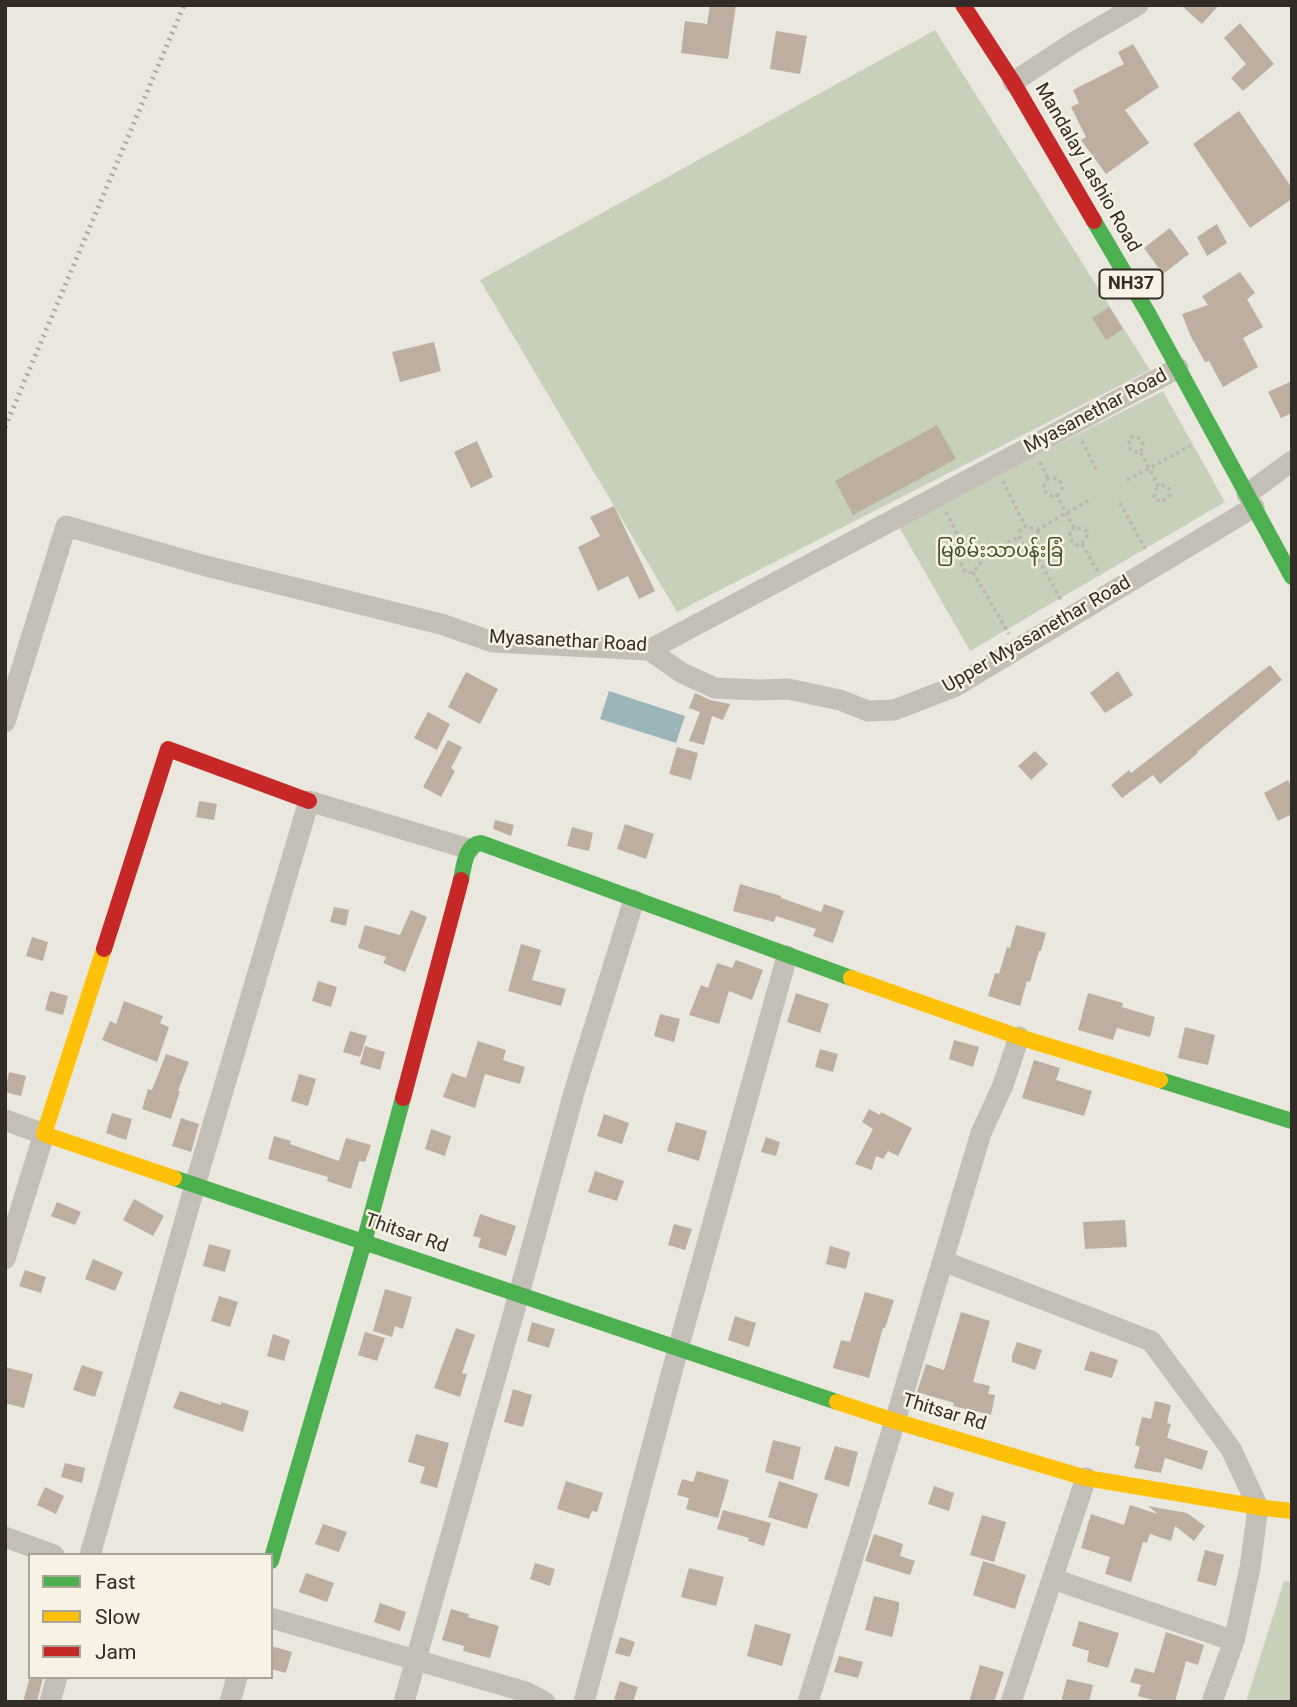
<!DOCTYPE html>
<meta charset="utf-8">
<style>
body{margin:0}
#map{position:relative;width:1297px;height:1707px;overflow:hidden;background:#eae7de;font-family:Roboto,sans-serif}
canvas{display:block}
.frame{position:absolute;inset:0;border:7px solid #332c26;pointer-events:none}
.legend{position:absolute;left:28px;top:1553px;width:245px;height:126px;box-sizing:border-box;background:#f8f2e4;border:2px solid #a9a398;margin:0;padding:9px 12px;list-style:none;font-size:21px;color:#332c26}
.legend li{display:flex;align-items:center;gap:14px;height:35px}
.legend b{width:35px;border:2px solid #a9a398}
</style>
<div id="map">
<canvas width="1297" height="1707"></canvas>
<div class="frame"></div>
<ul class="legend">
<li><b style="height:9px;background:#4caf50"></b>Fast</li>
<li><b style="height:9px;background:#ffc107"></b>Slow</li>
<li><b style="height:9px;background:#c62828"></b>Jam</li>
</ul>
</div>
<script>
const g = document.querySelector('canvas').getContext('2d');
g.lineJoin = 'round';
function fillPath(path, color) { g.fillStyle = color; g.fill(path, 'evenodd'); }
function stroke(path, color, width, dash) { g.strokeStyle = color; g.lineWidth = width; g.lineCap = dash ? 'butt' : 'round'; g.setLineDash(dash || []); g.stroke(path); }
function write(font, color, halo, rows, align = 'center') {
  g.font = font + ' Roboto,"Noto Sans Myanmar",sans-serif'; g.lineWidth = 5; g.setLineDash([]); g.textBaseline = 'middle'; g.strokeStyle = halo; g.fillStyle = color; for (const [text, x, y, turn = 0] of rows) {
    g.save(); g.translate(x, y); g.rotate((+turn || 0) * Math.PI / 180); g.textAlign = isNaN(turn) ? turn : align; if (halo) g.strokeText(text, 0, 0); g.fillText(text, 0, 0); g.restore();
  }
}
fillPath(new Path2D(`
 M 935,30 L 1150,370 L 677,612 L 480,280 Z
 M 1163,391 L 1225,502 L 970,651 L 898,525 Z
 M 1284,1581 L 1292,1582 L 1292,1702 L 1246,1702 Z`), '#c7d0b8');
fillPath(new Path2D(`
 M 609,691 L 685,716 L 676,743 L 600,719 Z`), '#9bb5ba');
fillPath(new Path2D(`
 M 710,5 L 736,5 L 728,59 L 681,53 L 685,21 L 707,24 Z
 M 1181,5 L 1219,5 L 1202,24 Z
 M 1240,23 L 1274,64 L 1243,91 L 1231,78 L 1246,64 L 1224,38 Z
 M 776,31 L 807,36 L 800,74 L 770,69 Z
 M 1133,44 L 1159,87 L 1125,110 L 1149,143 L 1106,174 L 1081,140 L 1086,137 L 1071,107 L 1079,103 L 1073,90 L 1124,64 L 1118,52 Z
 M 1239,111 L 1292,188 L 1292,199 L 1250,228 L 1193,144 Z
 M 1217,224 L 1227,243 L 1207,256 L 1197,237 Z
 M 1170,228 L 1189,254 L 1163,274 L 1144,248 Z
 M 1240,272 L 1255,293 L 1247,299 L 1263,327 L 1243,338 L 1258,367 L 1223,387 L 1209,361 L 1205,362 L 1190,335 L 1182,314 L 1208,305 L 1202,296 Z
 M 1109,307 L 1123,329 L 1106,340 L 1092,318 Z
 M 434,342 L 441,371 L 400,382 L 392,352 Z
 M 1292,381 L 1292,413 L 1281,418 L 1268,392 Z
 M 937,425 L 956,459 L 853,515 L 835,481 Z
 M 477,441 L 493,477 L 471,488 L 454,452 Z
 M 614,506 L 655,591 L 639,599 L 628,576 L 598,591 L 578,547 L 600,536 L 590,517 Z
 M 1270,665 L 1282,680 L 1197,752 L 1198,753 L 1160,784 L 1153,775 L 1122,798 L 1111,785 L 1129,770 L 1131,773 Z
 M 1118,671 L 1133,695 L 1105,713 L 1090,693 Z
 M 466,672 L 498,689 L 480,724 L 448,707 Z
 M 695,693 L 710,700 L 730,704 L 723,720 L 712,716 L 704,745 L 689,741 L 700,712 L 689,708 Z
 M 428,712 L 450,724 L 437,750 L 414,738 Z
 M 448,740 L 462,747 L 451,768 L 455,771 L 441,797 L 423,787 Z
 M 677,747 L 698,753 L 691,780 L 669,774 Z
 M 1035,751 L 1048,764 L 1031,780 L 1018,766 Z
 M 1288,780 L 1292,789 L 1292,814 L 1278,821 L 1264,793 Z
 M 199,801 L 217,804 L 214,820 L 196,817 Z
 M 495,820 L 514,825 L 511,836 L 493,829 Z
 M 625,824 L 654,834 L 646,859 L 617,849 Z
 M 572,827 L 593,833 L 589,851 L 567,846 Z
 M 740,884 L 781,896 L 781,898 L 821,912 L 824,904 L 844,911 L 833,943 L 813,936 L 816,929 L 776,916 L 774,922 L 733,911 Z
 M 334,907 L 349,910 L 346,926 L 330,922 Z
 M 411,910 L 427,917 L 405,972 L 383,963 L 386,957 L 358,948 L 365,925 L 400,935 Z
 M 1016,925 L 1046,933 L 1041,951 L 1039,951 L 1030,982 L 1027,981 L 1020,1006 L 988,996 L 995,973 L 999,974 L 1007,947 L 1010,948 Z
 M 32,937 L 48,942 L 43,961 L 26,956 Z
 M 521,944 L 541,950 L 532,980 L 566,989 L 561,1006 L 508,991 Z
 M 736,960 L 763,970 L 752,1000 L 729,991 L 719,1024 L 689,1015 L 701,985 L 708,988 L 717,963 L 732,968 Z
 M 318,981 L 337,987 L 331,1007 L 312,1001 Z
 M 50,991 L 68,996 L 63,1015 L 45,1010 Z
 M 796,993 L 829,1004 L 820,1033 L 787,1022 Z
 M 1088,993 L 1123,1003 L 1122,1007 L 1155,1017 L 1150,1037 L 1117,1028 L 1113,1040 L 1078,1030 Z
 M 124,1001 L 163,1016 L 160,1023 L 169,1027 L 157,1062 L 102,1040 L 110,1021 L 116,1024 Z
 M 660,1014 L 680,1019 L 674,1042 L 654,1036 Z
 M 1185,1027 L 1215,1035 L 1208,1065 L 1178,1058 Z
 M 350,1031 L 367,1036 L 360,1057 L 343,1052 Z
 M 954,1040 L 979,1047 L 973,1067 L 949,1059 Z
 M 478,1041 L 506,1050 L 503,1060 L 525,1067 L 520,1084 L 485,1074 L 475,1108 L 443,1097 L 452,1073 L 466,1078 Z
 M 365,1046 L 385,1052 L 380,1070 L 360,1064 Z
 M 820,1049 L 838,1054 L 833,1072 L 815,1067 Z
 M 166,1054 L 189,1062 L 178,1091 L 180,1091 L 171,1119 L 142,1109 L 148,1089 L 152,1090 Z
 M 1034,1060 L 1060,1068 L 1056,1080 L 1092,1091 L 1084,1116 L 1022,1098 Z
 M 9,1072 L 26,1076 L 21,1096 L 5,1092 Z
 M 299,1074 L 316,1079 L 308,1106 L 291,1101 Z
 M 869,1109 L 880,1115 L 881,1112 L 912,1128 L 898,1156 L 888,1151 L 883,1159 L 876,1156 L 872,1170 L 855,1164 L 873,1129 L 862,1122 Z
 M 112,1113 L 132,1119 L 126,1140 L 106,1133 Z
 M 604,1114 L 629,1123 L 622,1144 L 597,1136 Z
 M 181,1118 L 199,1124 L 191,1152 L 172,1146 Z
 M 676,1122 L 707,1131 L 699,1161 L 667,1151 Z
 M 431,1129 L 451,1136 L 445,1156 L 425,1149 Z
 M 274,1136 L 291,1141 L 290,1144 L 339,1161 L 346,1138 L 371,1145 L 365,1162 L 359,1161 L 351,1189 L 327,1181 L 328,1177 L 268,1159 Z
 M 766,1137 L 780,1142 L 776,1156 L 761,1152 Z
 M 595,1171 L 624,1181 L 617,1201 L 588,1192 Z
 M 134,1199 L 164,1216 L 153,1236 L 123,1220 Z
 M 57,1202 L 81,1212 L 75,1225 L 51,1216 Z
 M 480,1214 L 516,1226 L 506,1256 L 478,1247 L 481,1238 L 473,1236 Z
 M 1125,1220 L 1127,1247 L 1085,1249 L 1083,1222 Z
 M 674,1224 L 692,1229 L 685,1250 L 668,1245 Z
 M 209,1244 L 231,1250 L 225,1272 L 203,1266 Z
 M 830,1246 L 850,1252 L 846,1269 L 826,1264 Z
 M 93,1259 L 123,1272 L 115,1291 L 85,1279 Z
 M 25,1270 L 46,1277 L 41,1293 L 19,1286 Z
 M 385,1289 L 412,1297 L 403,1329 L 395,1326 L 392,1337 L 373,1331 Z
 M 865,1292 L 894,1300 L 885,1328 L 883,1328 L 869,1378 L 833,1368 L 841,1340 L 850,1342 Z
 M 219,1296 L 238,1302 L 230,1327 L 211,1321 Z
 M 961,1312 L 990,1321 L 973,1382 L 990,1386 L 988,1394 L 995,1395 L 991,1415 L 953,1406 L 954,1403 L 917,1392 L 926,1364 L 944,1370 Z
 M 735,1316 L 756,1323 L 749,1347 L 728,1340 Z
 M 532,1322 L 555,1329 L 549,1348 L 527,1341 Z
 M 456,1328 L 475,1335 L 462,1373 L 467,1374 L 460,1397 L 434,1388 Z
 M 365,1332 L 385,1338 L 377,1361 L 358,1355 Z
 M 273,1334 L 290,1340 L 284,1361 L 267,1356 Z
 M 1017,1342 L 1042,1350 L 1035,1370 L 1012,1362 L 1012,1356 Z
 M 1090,1351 L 1118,1360 L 1112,1378 L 1084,1370 Z
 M 82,1365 L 103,1372 L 95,1397 L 73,1390 Z
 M 5,1367 L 33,1374 L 24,1408 L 5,1403 Z
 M 513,1389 L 532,1395 L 523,1427 L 504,1422 Z
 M 180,1391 L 221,1405 L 221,1402 L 249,1411 L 243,1432 L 173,1408 Z
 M 1155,1401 L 1171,1405 L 1167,1423 L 1171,1424 L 1167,1438 L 1208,1451 L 1202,1470 L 1165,1458 L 1161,1473 L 1134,1468 L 1140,1447 L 1135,1445 L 1142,1417 L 1151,1419 Z
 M 416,1434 L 449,1443 L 437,1488 L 420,1483 L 425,1467 L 408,1462 Z
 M 773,1440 L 801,1447 L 793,1480 L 765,1472 Z
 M 835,1446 L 858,1452 L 849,1487 L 824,1479 Z
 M 65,1463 L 85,1468 L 82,1483 L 61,1477 Z
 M 697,1471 L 729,1480 L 718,1518 L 686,1509 L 689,1498 L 677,1495 L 682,1479 L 693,1482 Z
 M 566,1481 L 603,1493 L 597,1512 L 592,1511 L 589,1519 L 557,1509 Z
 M 779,1481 L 818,1494 L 807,1529 L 768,1517 Z
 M 934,1486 L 954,1493 L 949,1511 L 928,1504 Z
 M 45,1487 L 64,1496 L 56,1514 L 37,1505 Z
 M 1130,1505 L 1158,1514 L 1148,1506 L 1187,1513 L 1205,1526 L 1194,1541 L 1175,1526 L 1171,1541 L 1150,1534 L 1147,1543 L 1143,1542 L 1131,1582 L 1105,1574 L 1110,1557 L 1081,1548 L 1091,1514 L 1124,1525 Z
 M 723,1510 L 771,1523 L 764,1546 L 748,1541 L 749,1538 L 717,1529 Z
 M 982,1515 L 1006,1522 L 994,1562 L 970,1555 Z
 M 323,1524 L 347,1532 L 339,1552 L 315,1544 Z
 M 874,1534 L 903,1544 L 900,1556 L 915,1561 L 910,1575 L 865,1561 Z
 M 1205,1550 L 1224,1555 L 1216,1586 L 1197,1581 Z
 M 983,1561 L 1026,1575 L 1015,1609 L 973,1595 Z
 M 535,1563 L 555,1569 L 550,1586 L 530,1579 Z
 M 689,1568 L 724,1577 L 716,1606 L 681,1597 Z
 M 306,1573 L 334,1583 L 327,1602 L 299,1592 Z
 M 874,1596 L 899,1602 L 899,1609 L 892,1637 L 865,1630 Z
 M 380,1603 L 406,1612 L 400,1631 L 374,1622 Z
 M 451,1609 L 469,1614 L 468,1617 L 499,1626 L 490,1658 L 463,1651 L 464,1646 L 442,1640 Z
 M 1079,1621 L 1119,1633 L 1108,1668 L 1087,1662 L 1089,1651 L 1072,1646 Z
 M 755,1624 L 791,1634 L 782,1666 L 747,1656 Z
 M 1166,1632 L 1204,1645 L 1198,1665 L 1186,1661 L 1175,1702 L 1160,1702 L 1138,1696 L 1141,1685 L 1130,1682 L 1135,1668 L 1154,1673 Z
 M 620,1637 L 635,1642 L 630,1657 L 615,1653 Z
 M 271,1646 L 292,1652 L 286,1673 L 271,1669 Z
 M 839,1656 L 863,1662 L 858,1678 L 834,1672 Z
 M 980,1665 L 1004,1672 L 994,1702 L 969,1702 Z
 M 30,1677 L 43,1677 L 37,1702 L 23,1702 Z
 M 1067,1679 L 1093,1685 L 1089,1702 L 1061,1702 Z
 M 620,1681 L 638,1687 L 633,1702 L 622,1702 L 614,1699 Z`), '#bdaea0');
stroke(new Path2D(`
 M 1082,441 L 1097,471
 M 1140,451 L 1142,449 L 1143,445 L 1141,439 L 1137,437 L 1131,437 L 1128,446 C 1132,452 1134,452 1140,451 L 1159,487 L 1162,485 L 1169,489 L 1170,495 L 1163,501 L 1160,502 L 1154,497 L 1155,490 L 1159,487
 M 1040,462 L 1048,479
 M1044 487a9 9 0 1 1 18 0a9 9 0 1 1-18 0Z
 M 1127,480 L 1190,446
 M 1003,481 L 1025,526
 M 1056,494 L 1074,528 L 1084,529 L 1088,532 C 1085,548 1070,550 1070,533 L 1074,528
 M 1120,503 L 1146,550
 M 946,512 L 966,551
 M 1037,530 L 1040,535 L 1038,542 C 1026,551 1018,544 1020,530 L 1025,526 L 1037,530 L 1089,500
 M 1082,544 L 1100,575
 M 1032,547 L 1061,600
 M 983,555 L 980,564 L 973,572 L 967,573 C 959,566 960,558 966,551 L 977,549 L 983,555 L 1019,537
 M 973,572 L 1009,634`), '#bcb7af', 3.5, [3.5, 3.5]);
stroke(new Path2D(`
 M 1013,82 L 1076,41 L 1138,5
 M 1247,494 L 1292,461
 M 649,650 L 682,673 L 715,688 L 759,690 L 788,689 L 840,700 L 868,711 L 894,710 L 954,687 L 1254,507
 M 5,722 L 66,526 L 206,566 L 441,624 L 493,642 L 649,650 L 1178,368
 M 5,1120 L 44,1134 L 5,1259
 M 943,1261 L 1151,1341 L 1231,1449 L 1258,1507 L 1250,1568 L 1234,1641 L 1212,1702
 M 5,1537 L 54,1555
 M 90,1555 L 195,1185 L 309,801 L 469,849
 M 1053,1579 L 1234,1641
 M 271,1618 L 526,1692 L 545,1702
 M 50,1702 L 57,1677
 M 230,1702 L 237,1677
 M 404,1702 L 519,1294 L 575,1089 L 634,900
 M 584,1702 L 678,1349 L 787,956
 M 808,1702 L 895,1421 L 981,1133 L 1003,1085 L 1019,1037
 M 1011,1702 L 1086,1478`), '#c3bfb7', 21);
stroke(new Path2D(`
 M 1094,221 L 1148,313 L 1292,577
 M 461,880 C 464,866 465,845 481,843 L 851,978
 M 1160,1080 L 1292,1121
 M 174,1178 L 837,1402
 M 271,1561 L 364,1242 L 403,1098`), '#4caf50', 16);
stroke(new Path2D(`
 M 104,949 L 44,1134 L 174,1178
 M 851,978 L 1019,1037 L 1160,1080
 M 837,1402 L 895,1421 L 1086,1478 L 1265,1508 L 1292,1511`), '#ffc107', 16);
stroke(new Path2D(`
 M 963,5 L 1013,82 L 1094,221
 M 104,949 L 168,749 L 309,801
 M 403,1098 L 461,880`), '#c62828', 16);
stroke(new Path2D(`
 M 5,427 L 184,5`), '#aba7a1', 5, [2, 5]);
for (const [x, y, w] of [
 [1131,284,63]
]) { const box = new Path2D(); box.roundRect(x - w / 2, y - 14.5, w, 29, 5); g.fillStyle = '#f8f2e4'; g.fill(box); stroke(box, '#332c26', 2); }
write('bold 18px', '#332c26', null, [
 ["NH37",1131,284]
]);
write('19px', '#332c26', '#f8f2e4', [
 ["Mandalay Lashio Road",1087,168,60],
 ["Myasanethar Road",1096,412,-28],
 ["Upper Myasanethar Road",1037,635,-30],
 ["Myasanethar Road",568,642,3],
 ["Thitsar Rd",406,1234,19],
 ["Thitsar Rd",944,1413,17]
]);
write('19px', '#3c502b', '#f8f2e4', [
 ["မြစိမ်းသာပန်းခြံ",1000,552]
]);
</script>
